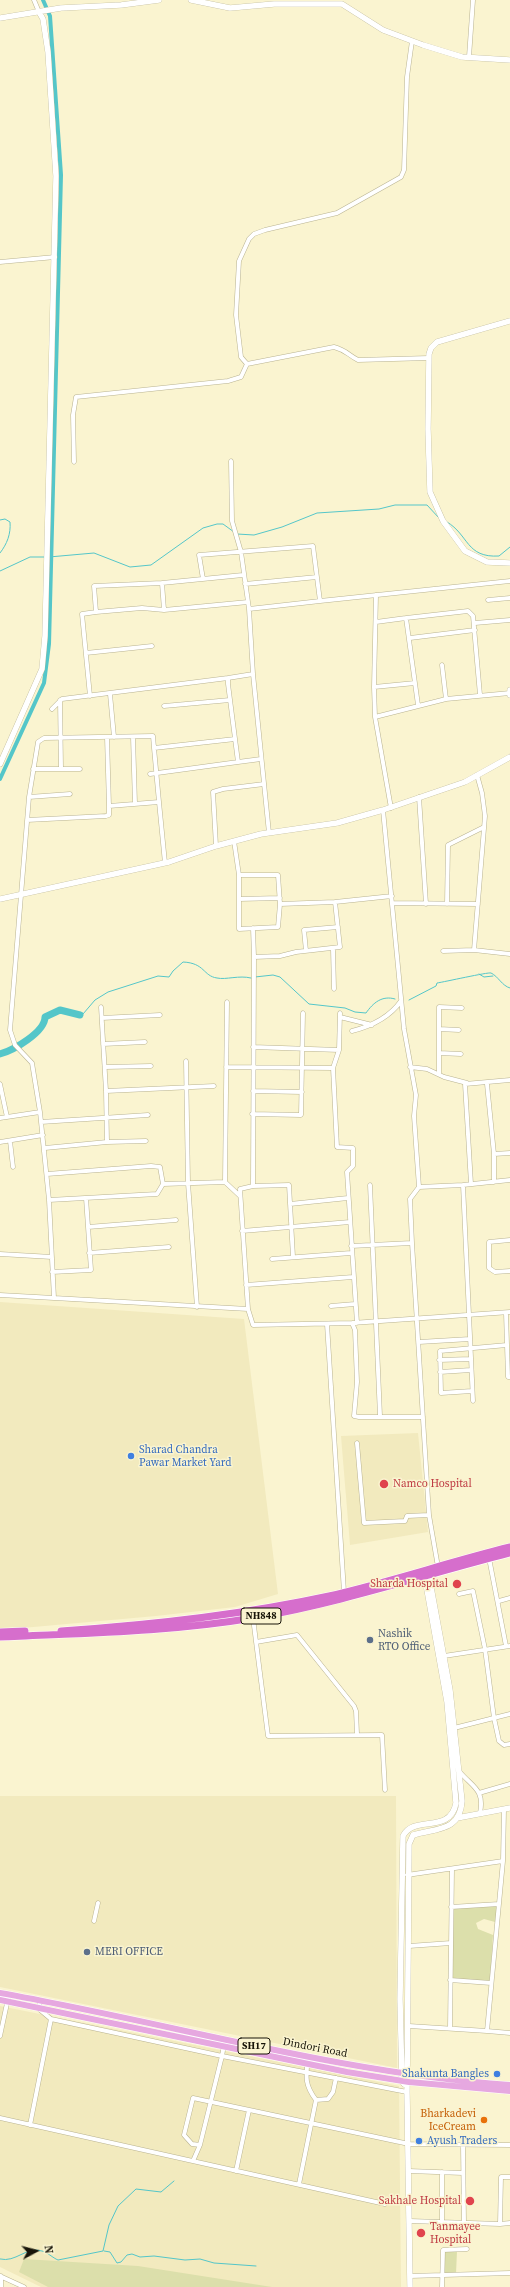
<!DOCTYPE html>
<style>
body{margin:0}
#map{position:relative;width:510px;height:2287px;overflow:hidden;background:#faf4d0;font-family:"Source Serif 4",serif}
canvas{display:block}
.north{position:absolute;left:16px;top:2231px;width:40px;height:40px;-webkit-text-stroke:3px #faf4d0;paint-order:stroke;rotate:83deg;font-size:11px;font-weight:700;line-height:16px;text-align:center;color:#181509}
.north::after{content:'';display:block;margin:auto;width:14px;height:18px;background:#181509;clip-path:polygon(50% 0,100% 100%,50% 72%,0 100%)}
</style>
<div id="map">
<canvas width="510" height="2287"></canvas>
<div class="north">N</div>
</div>
<script>
const g = document.querySelector('canvas').getContext('2d');
g.lineJoin = 'round';
function fillPath(path, color) { g.fillStyle = color; g.fill(path, 'evenodd'); }
function stroke(path, color, width, dash) { g.strokeStyle = color; g.lineWidth = width; g.lineCap = dash ? 'butt' : 'round'; g.setLineDash(dash || []); g.stroke(path); }
function write(font, color, halo, rows, align = 'center') {
  g.font = font + ' "Source Serif 4",serif'; g.lineWidth = 3; g.setLineDash([]); g.textBaseline = 'middle'; g.strokeStyle = halo; g.fillStyle = color; for (const [text, x, y, turn = 0] of rows) {
    g.save(); g.translate(x, y); g.rotate((+turn || 0) * Math.PI / 180); g.textAlign = isNaN(turn) ? turn : align; if (halo) g.strokeText(text, 0, 0); g.fillText(text, 0, 0); g.restore();
  }
}
fillPath(new Path2D(`
 M 0,1302 L 244,1319 L 278,1594 L 235,1607 L 156,1616 L 0,1630 Z
 M 418,1433 L 428,1532 L 350,1545 L 341,1436 Z
 M 0,1796 L 396,1796 L 397,2068 L 0,1987 Z
 M 0,2006 L 399,2086 L 401,2287 L 41,2287 L 0,2267 Z`), '#f2eabe');
fillPath(new Path2D(`
 M 498,1905 L 495,1922 L 484,1919 L 476,1923 L 478,1929 L 493,1935 L 490,1982 L 452,1979 L 453,1907 Z
 M 445,2251 L 457,2251 L 456,2274 L 443,2274 Z
 M 24,2259 L 138,2266 L 272,2287 L 48,2287 L 19,2272 Z`), '#dcdfab');
stroke(new Path2D(`
 M 0,520 L 5,519 L 10,522 C 11,534 7,544 0,553
 M 447,522 C 469,535 466,558 499,556 L 510,547
 M 237,534 L 254,535 L 282,527 L 317,513 L 379,509 L 395,505 L 427,505 L 439,518
 M 49,557 L 94,553 L 130,567 L 151,565 L 203,528 L 217,524 L 223,524 L 234,532
 M 0,571 L 30,557 L 44,557
 M 479,974 L 484,977 L 493,976
 M 255,977 L 273,975 L 280,977 L 309,1004 L 345,1008 L 355,1012 L 366,1013 C 373,1003 382,995 395,999
 M 409,1000 L 436,986 L 437,983 C 444,982 488,972 491,973 C 498,976 502,986 510,988
 M 80,1015 L 83,1014 L 95,1000 L 108,992 L 158,976 L 169,977 L 173,971 L 183,962 C 205,963 203,976 217,978 C 226,980 239,975 251,978
 M 104,2251 L 110,2252 L 117,2263 L 121,2262 L 127,2255 L 132,2254 L 140,2257 L 154,2256 L 185,2260 L 200,2259 L 214,2263 L 256,2266
 M 0,2259 C 16,2263 26,2246 42,2251 C 47,2252 53,2258 58,2260 L 103,2251 L 109,2225 L 118,2206 L 136,2189 L 161,2192 L 174,2181`), '#54c6c9', 1);
stroke(new Path2D(`
 M 0,779 L 44,683 L 49,644 L 61,175 L 50,16 L 43,0`), '#54c6c9', 4);
stroke(new Path2D(`
 M 0,1054 C 14,1050 45,1032 45,1017 L 60,1010 L 80,1015`), '#54c6c9', 7);
const street = new Path2D(`
 M 34,0 L 39,12
 M 469,57 L 473,0
 M 0,262 L 55,257
 M 247,364 L 241,357 L 236,315 L 239,261 L 249,239 L 254,234 L 265,230 L 337,213 L 401,177 L 404,170 L 407,77 L 412,41
 M 247,364 L 334,347 C 346,350 348,355 358,360 L 429,358
 M 231,461 L 232,521 L 241,552 L 249,609 L 253,674 L 269,833
 M 74,462 L 73,415 L 76,397 L 228,381 L 241,377 L 247,364
 M 243,575 L 162,583 L 164,610 L 248,602
 M 203,579 L 199,555 L 313,546 L 320,601 L 510,581
 M 162,583 L 94,586 L 96,612 L 142,608 L 164,610
 M 245,584 L 317,577
 M 376,595 L 374,687 L 375,717 L 391,808
 M 488,600 L 510,598
 M 249,609 L 320,601
 M 376,622 L 406,618
 M 475,623 L 510,620
 M 410,638 L 475,630
 M 86,653 L 152,646
 M 442,665 L 446,699
 M 253,674 L 228,678 L 228,684 L 238,762 L 261,759
 M 374,687 L 415,683
 M 110,694 L 114,737
 M 90,696 L 82,614 L 96,612
 M 60,700 L 61,768
 M 418,705 L 406,618 L 468,611 L 473,616 L 480,695
 M 164,706 L 230,700
 M 52,709 L 62,699 L 228,678
 M 375,717 L 446,699 L 510,693
 M 107,737 L 109,806 L 159,802 L 165,863
 M 133,737 L 135,804
 M 154,748 L 159,802
 M 33,769 L 80,769
 M 150,774 L 238,762
 M 29,797 L 70,794
 M 419,797 L 426,904
 M 383,810 L 404,1029 L 416,1095 L 414,1116 L 419,1187 L 410,1199 L 412,1243 L 429,1515 L 438,1567
 M 27,820 L 106,816 L 109,815 L 109,806
 M 234,841 L 239,875 L 278,875 L 280,904 L 335,902 L 392,896
 M 216,846 L 213,792 L 223,789 L 264,784
 M 239,875 L 239,929 L 278,927 L 280,904
 M 239,899 L 280,898
 M 393,903 L 478,904
 M 447,904 L 448,845 L 484,827
 M 253,928 L 254,957 L 280,956 L 296,952 L 340,947 L 335,902
 M 333,949 L 334,989
 M 474,950 L 510,954
 M 306,951 L 304,930 L 338,927
 M 443,951 L 474,950 L 485,816 L 482,793 L 477,775
 M 101,1007 L 106,1091
 M 340,1017 L 372,1025
 M 102,1018 L 160,1015
 M 439,1029 L 459,1030
 M 352,1031 C 372,1026 389,1018 401,1001
 M 103,1044 L 145,1042
 M 253,1047 L 339,1050 L 340,1013
 M 439,1053 L 461,1054
 M 186,1061 L 188,1183 L 197,1307
 M 105,1067 L 151,1066
 M 226,1067 L 333,1068 L 337,1147 L 353,1148 L 353,1166 L 347,1172 L 357,1323
 M 410,1067 L 427,1069 L 444,1077 L 467,1083
 M 333,1068 L 339,1050
 M 439,1074 L 439,1007 L 462,1008
 M 0,1084 L 7,1117
 M 487,1084 L 494,1154 L 494,1182
 M 253,1091 L 302,1092
 M 40,1112 L 49,1200 L 54,1298 L 248,1309 L 253,1325 L 352,1323 L 510,1312
 M 252,1114 L 301,1115 L 303,1013
 M 0,1118 L 40,1112 L 32,1063 L 15,1045 L 10,1030 L 29,797 L 38,742 L 44,738 L 153,736 L 154,748 L 235,739
 M 41,1122 L 148,1115
 M 10,1141 L 13,1167
 M 0,1142 L 43,1135
 M 107,1142 L 106,1091 L 214,1086
 M 45,1148 L 107,1142 L 146,1141
 M 494,1154 L 510,1153
 M 47,1174 L 151,1166 L 160,1167 L 163,1184 L 157,1194 L 49,1200
 M 225,1182 L 227,1002
 M 163,1184 L 225,1182 L 240,1196
 M 471,1184 L 465,1084 L 510,1080
 M 370,1185 L 380,1416
 M 253,1186 L 289,1185 L 293,1257
 M 419,1187 L 463,1185
 M 290,1204 L 348,1198
 M 88,1227 L 176,1220
 M 242,1231 L 350,1222
 M 510,1240 L 489,1242 L 489,1268 L 495,1272 L 510,1271
 M 351,1246 L 412,1243
 M 89,1253 L 169,1247
 M 0,1254 L 52,1257
 M 272,1259 L 351,1253
 M 52,1272 L 91,1270 L 86,1198
 M 246,1285 L 353,1277
 M 0,1295 L 54,1298
 M 331,1306 L 355,1304
 M 248,1309 L 240,1189 L 253,1186 L 254,957
 M 506,1313 L 508,1377 L 510,1377
 M 352,1323 L 355,1330 L 357,1382 L 354,1416 L 359,1417 L 423,1417
 M 327,1324 L 344,1592
 M 419,1342 L 470,1339
 M 439,1360 L 471,1359
 M 440,1372 L 471,1370
 M 472,1391 L 441,1393 L 440,1351 L 507,1345
 M 473,1401 L 463,1185 L 510,1180
 M 357,1443 L 364,1523 L 405,1521 L 407,1516 L 429,1515
 M 489,1558 L 506,1646
 M 459,1594 L 473,1591 L 485,1649 L 494,1718 L 499,1741 L 504,1745 L 510,1744
 M 499,1601 L 510,1598
 M 253,1618 L 268,1736 L 382,1735 L 385,1790
 M 256,1642 L 297,1635 L 354,1706 L 356,1711 L 357,1734
 M 444,1656 L 510,1646
 M 454,1728 L 510,1714
 M 459,1771 C 472,1787 485,1789 480,1813
 M 479,1793 L 510,1784
 M 407,1875 L 503,1861
 M 451,1907 L 499,1904
 M 94,1921 L 98,1903
 M 409,1946 L 451,1943
 M 450,1980 L 491,1983
 M 40,2000 L 39,2009 L 51,2019 L 222,2056 L 224,2045
 M 409,2026 L 487,2031 L 503,1861 L 504,1809
 M 450,2028 L 452,1869
 M 487,2031 L 510,2033
 M 0,2036 L 9,1994
 M 316,2100 L 328,2099 L 333,2092 L 336,2078
 M 0,2118 L 385,2204
 M 30,2125 L 51,2019
 M 200,2145 L 222,2056 L 407,2092
 M 463,2145 L 464,2223
 M 193,2161 L 200,2145 L 192,2144 L 184,2135 L 193,2098 L 409,2144 L 510,2145
 M 236,2171 L 249,2110
 M 409,2171 L 463,2173
 M 510,2177 L 501,2177 L 500,2224 L 510,2223
 M 299,2184 L 316,2100 C 304,2084 306,2076 308,2057
 M 410,2221 L 500,2224
 M 442,2222 L 442,2172
 M 0,2276 L 24,2287
 M 1,2276 L 1,2287
 M 410,2276 L 510,2273
 M 442,2287 L 443,2250 L 467,2249`);
const secondary = new Path2D(`
 M 191,0 L 230,8 L 274,4 L 342,4 L 383,30 L 423,45 L 462,57 L 510,60
 M 0,18 L 61,8 L 121,5 L 159,0
 M 510,321 L 437,342 L 431,348 L 429,354 L 428,429 L 430,492 L 443,521 L 465,551 L 487,562 L 510,563
 M 510,690 L 510,695
 M 0,764 L 42,669 L 45,636 L 56,176 L 48,52 L 43,19 L 39,12
 M 0,899 L 169,862 L 216,846 L 261,834 L 337,823 L 383,810 L 465,782 L 510,757
 M 457,1818 L 510,1808
 M 404,2084 L 402,2081 L 400,1999 L 403,1836 C 414,1814 450,1835 456,1803 L 447,1702 L 424,1573
 M 410,2287 L 407,2092 L 409,1844 L 413,1835 C 436,1828 460,1832 462,1801 L 450,1690 L 428,1571`);
const primary = new Path2D(`
 M 0,1993 C 170,2023 337,2073 510,2085
 M 0,2000 L 347,2072 L 409,2082 L 510,2091`);
const highway = new Path2D(`
 M 61,1631 C 151,1625 241,1615 329,1596 C 390,1582 449,1562 510,1547
 M 0,1632 L 25,1631
 M 0,1637 C 84,1633 169,1632 253,1618 C 340,1603 424,1575 510,1553`);
stroke(street, '#b9b391', 5);
stroke(secondary, '#b9b391', 6);
stroke(primary, '#fff', 7);
stroke(highway, '#fff', 8);
stroke(street, '#fff', 4);
stroke(secondary, '#fff', 5.5);
stroke(primary, '#e6a8e0', 6);
stroke(highway, '#d66ecc', 7);
for (const [x, y, r, color] of [
 [131,1456,4,"#3f7fe0"],
 [384,1484,5,"#e0444e"],
 [457,1584,5,"#e0444e"],
 [370,1640,4,"#5c6f8a"],
 [87,1952,4,"#5c6f8a"],
 [497,2074,4,"#3f7fe0"],
 [484,2120,4,"#e8710a"],
 [419,2141,4,"#3f7fe0"],
 [470,2201,5,"#e0444e"],
 [421,2233,5,"#e0444e"]
]) { const dot = new Path2D(); dot.arc(x, y, r, 0, 2 * Math.PI); g.fillStyle = color; g.fill(dot); stroke(dot, '#faf4d0', 1.5); }
for (const [x, y, w] of [
 [261,1616,40],
 [254,2046,32]
]) { const box = new Path2D(); box.roundRect(x - w / 2, y - 8, w, 16, 3); g.fillStyle = '#faf4d0'; g.fill(box); stroke(box, '#181509', 1); }
write('bold 10px', '#181509', null, [
 ["NH848",261,1616],
 ["SH17",254,2046]
]);
write('11px', '#366cbe', '#faf4d0', [
 ["Sharad Chandra",139,1450],
 ["Pawar Market Yard",139,1463],
 ["Shakunta Bangles",489,2074,"right"],
 ["Ayush Traders",427,2141]
], 'left');
write('11px', '#be3a42', '#faf4d0', [
 ["Namco Hospital",393,1484],
 ["Sharda Hospital",448,1584,"right"],
 ["Sakhale Hospital",461,2201,"right"],
 ["Tanmayee",430,2227],
 ["Hospital",430,2240]
], 'left');
write('11px', '#4e5e75', '#faf4d0', [
 ["Nashik",378,1634],
 ["RTO Office",378,1647],
 ["MERI OFFICE",95,1952]
], 'left');
write('11px', '#181509', '#faf4d0', [
 ["Dindori Road",315,2048,11]
]);
write('11px', '#c56008', '#faf4d0', [
 ["Bharkadevi",476,2114],
 ["IceCream",476,2127]
], 'right');
</script>
